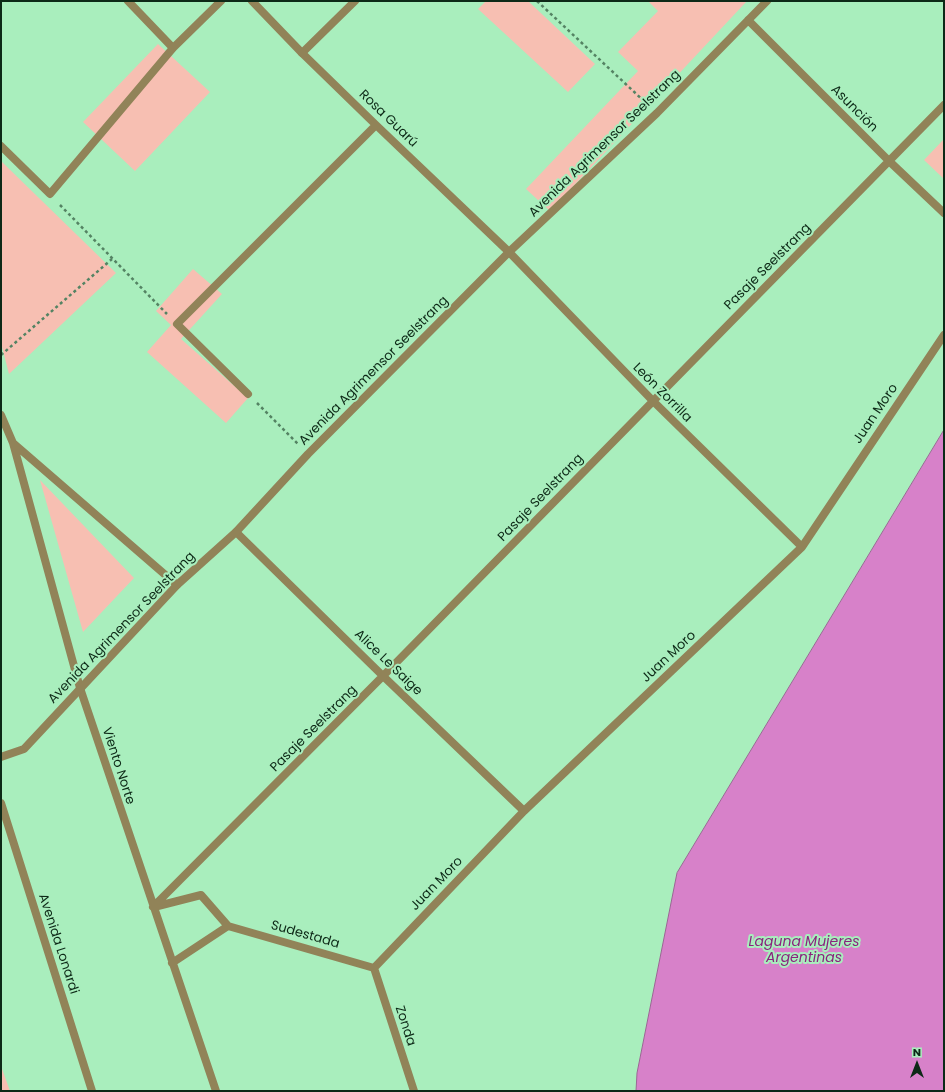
<!DOCTYPE html>
<meta charset="utf-8">
<style>
body{margin:0}
#map{position:relative;width:945px;height:1092px;overflow:hidden;background:#a9eebd;font-family:Poppins,sans-serif}
canvas{display:block}
.frame{position:absolute;inset:0;border:2px solid #0d2917;pointer-events:none}
.north{position:absolute;left:897px;top:1044px;width:40px;height:40px;-webkit-text-stroke:3px #a9eebd;paint-order:stroke;rotate:0deg;font-size:11px;font-weight:700;line-height:16px;text-align:center;color:#0d2917}
.north::after{content:'';display:block;margin:auto;width:14px;height:18px;background:#0d2917;clip-path:polygon(50% 0,100% 100%,50% 72%,0 100%)}
</style>
<div id="map">
<canvas width="945" height="1092"></canvas>
<div class="frame"></div>
<div class="north">N</div>
</div>
<script>
const g = document.querySelector('canvas').getContext('2d');
g.lineJoin = 'round';
function fillPath(path, color) { g.fillStyle = color; g.fill(path, 'evenodd'); }
function stroke(path, color, width, dash) { g.strokeStyle = color; g.lineWidth = width; g.lineCap = dash ? 'butt' : 'round'; g.setLineDash(dash || []); g.stroke(path); }
function write(font, color, halo, rows, align = 'center') {
  g.font = font + ' Poppins,sans-serif'; g.lineWidth = 4; g.setLineDash([]); g.textBaseline = 'middle'; g.strokeStyle = halo; g.fillStyle = color; for (const [text, x, y, turn = 0] of rows) {
    g.save(); g.translate(x, y); g.rotate((+turn || 0) * Math.PI / 180); g.textAlign = isNaN(turn) ? turn : align; if (halo) g.strokeText(text, 0, 0); g.fillText(text, 0, 0); g.restore();
  }
}
fillPath(new Path2D(`
 M 486,1 L 528,1 L 595,64 L 568,92 L 478,9 Z
 M 648,1 L 747,1 L 550,211 L 526,189 L 638,71 L 618,52 L 658,11 Z
 M 158,44 L 210,92 L 135,171 L 83,122 Z
 M 944,139 L 944,179 L 924,160 Z
 M 1,161 L 116,273 L 9,374 L 1,343 Z
 M 193,269 L 222,294 L 181,339 L 248,398 L 226,423 L 147,352 L 171,325 L 156,311 Z
 M 40,480 L 134,578 L 83,632 Z
 M 1,1066 L 10,1091 L 1,1091 Z`), '#f7bfb2');
const water = new Path2D(`
 M 944,430 L 944,1091 L 636,1091 L 637,1073 L 677,873 Z`);
fillPath(water, '#d781c9');
stroke(water, '#9a6794', 1);
stroke(new Path2D(`
 M 537,1 L 646,103
 M 60,205 L 167,314
 M 1,355 L 112,259
 M 257,403 L 298,444`), '#548363', 2.5, [3, 3]);
stroke(new Path2D(`
 M 302,53 L 355,1`), '#918358', 8);
stroke(new Path2D(`
 M 128,1 L 173,48
 M 252,1 L 302,53 L 376,125 L 509,252 L 653,401 L 802,547
 M 748,20 L 889,161 L 944,213
 M 1,146 L 50,194 L 173,48 L 221,1
 M 509,252 L 657,113 L 767,1
 M 248,394 L 177,324 L 376,125
 M 1,415 L 13,443 L 177,585
 M 13,443 L 80,688 L 216,1091
 M 236,532 L 383,676 L 524,811
 M 153,907 L 383,676 L 944,105
 M 154,907 L 201,895 L 228,926 L 374,968
 M 172,963 L 228,926
 M 374,968 L 524,811 L 802,547 L 944,335
 M 374,968 L 414,1091`), '#918358', 8);
stroke(new Path2D(`
 M 1,757 L 24,749 L 177,585 L 236,532 L 308,454 L 509,252
 M 1,803 L 92,1091`), '#918358', 8);
write('13px', '#0d2917', '#a9eebd', [
 ["Asunción",854,109,45],
 ["Rosa Guarú",388,119,44],
 ["Avenida Agrimensor Seelstrang",605,144,-44],
 ["Pasaje Seelstrang",768,267,-45],
 ["Avenida Agrimensor Seelstrang",374,371,-45],
 ["León Zorrilla",662,393,45],
 ["Juan Moro",876,414,-56],
 ["Pasaje Seelstrang",541,498,-46],
 ["Avenida Agrimensor Seelstrang",122,628,-46],
 ["Juan Moro",669,657,-43],
 ["Alice Le Saige",388,663,44],
 ["Pasaje Seelstrang",314,729,-45],
 ["Viento Norte",118,766,72],
 ["Juan Moro",437,884,-46],
 ["Sudestada",305,935,16],
 ["Avenida Lonardi",58,944,72],
 ["Zonda",405,1026,72]
]);
write('italic 14px', '#89237d', '#a9eebd', [
 ["Laguna Mujeres",804,942],
 ["Argentinas",804,958]
]);
</script>
